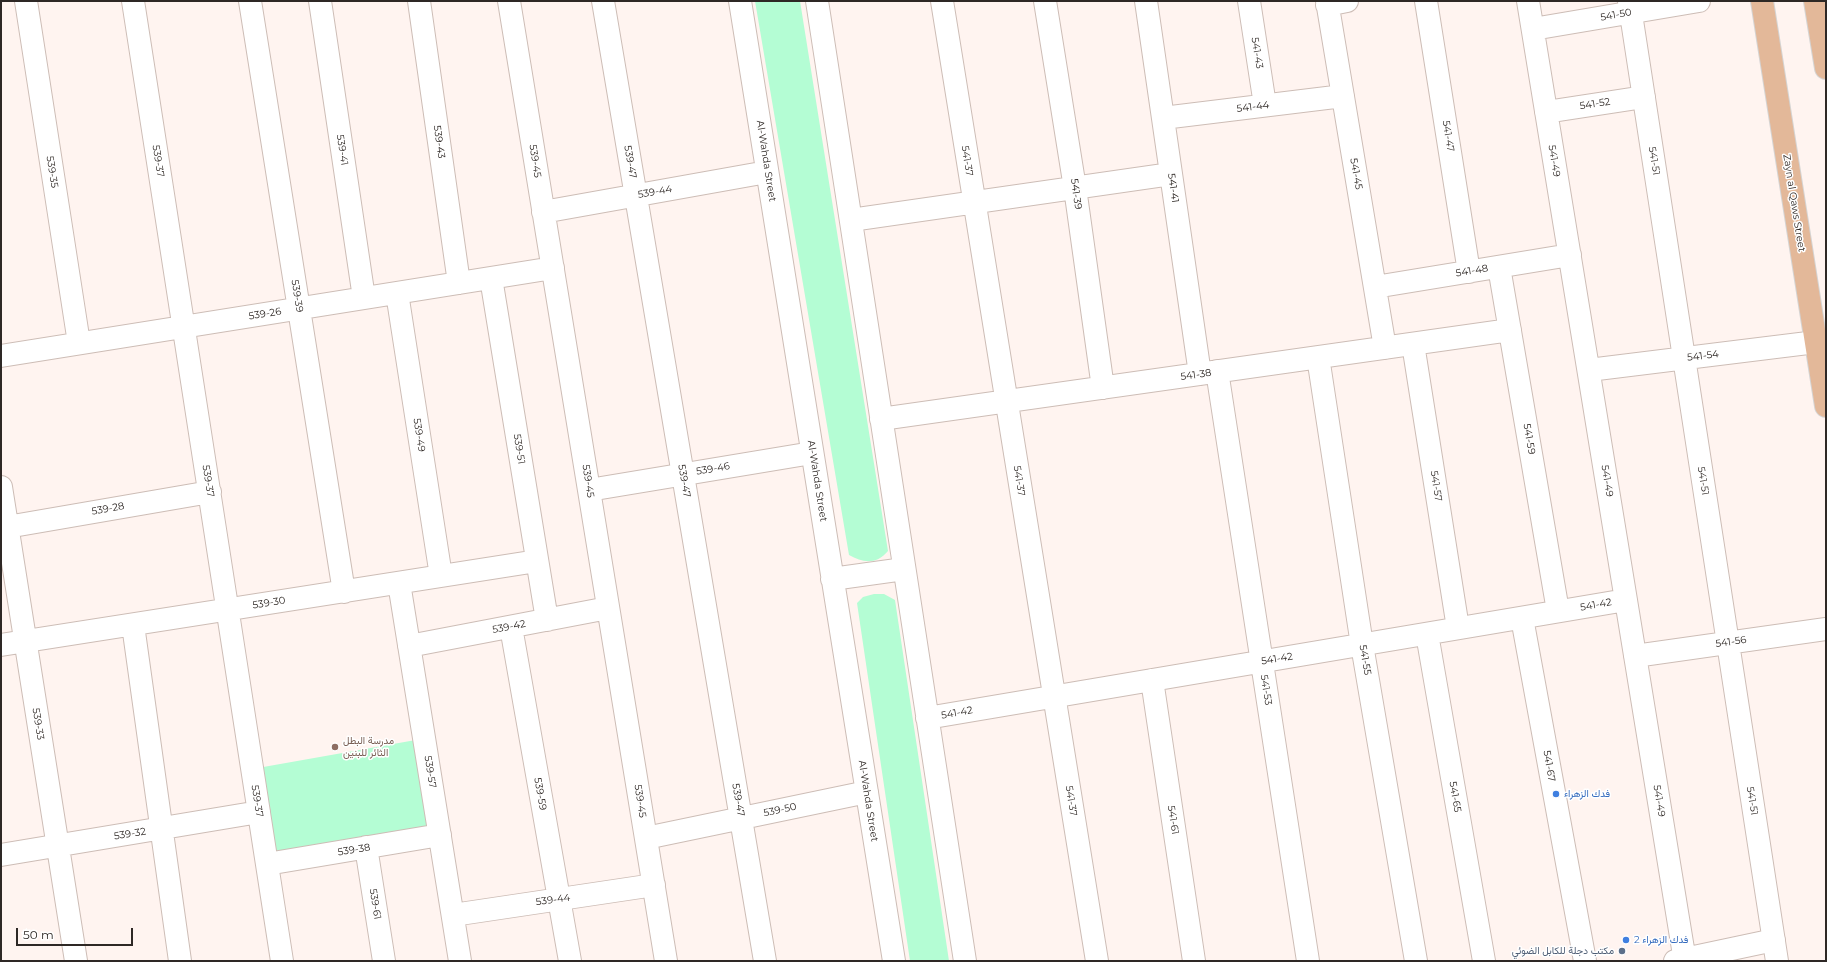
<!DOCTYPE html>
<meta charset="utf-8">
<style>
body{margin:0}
#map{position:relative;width:1827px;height:962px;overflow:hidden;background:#fff4f0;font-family:Montserrat,sans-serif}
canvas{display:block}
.frame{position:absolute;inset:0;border:2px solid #2e2825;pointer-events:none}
.scale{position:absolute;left:16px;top:928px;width:117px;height:18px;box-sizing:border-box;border:2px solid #2e2825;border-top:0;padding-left:5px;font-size:12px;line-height:14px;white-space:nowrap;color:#2e2825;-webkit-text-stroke:3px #fff;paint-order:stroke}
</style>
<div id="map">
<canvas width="1827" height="962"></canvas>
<div class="frame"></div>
<div class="scale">50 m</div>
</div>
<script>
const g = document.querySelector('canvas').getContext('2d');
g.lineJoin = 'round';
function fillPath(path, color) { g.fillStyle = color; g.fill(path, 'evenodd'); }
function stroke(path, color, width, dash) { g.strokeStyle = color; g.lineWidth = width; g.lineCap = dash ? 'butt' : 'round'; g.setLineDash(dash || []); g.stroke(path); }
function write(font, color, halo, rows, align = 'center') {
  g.font = font + ' Montserrat,Vazirmatn,sans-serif'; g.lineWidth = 3; g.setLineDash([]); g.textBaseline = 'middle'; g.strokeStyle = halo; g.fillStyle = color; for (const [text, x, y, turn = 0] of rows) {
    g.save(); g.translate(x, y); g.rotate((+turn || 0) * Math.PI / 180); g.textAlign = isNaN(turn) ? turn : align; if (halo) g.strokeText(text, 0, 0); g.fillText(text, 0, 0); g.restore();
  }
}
fillPath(new Path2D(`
 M 755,1 L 800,1 L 888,551 C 876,565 863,563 849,555 Z
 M 874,594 L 884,594 L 895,600 L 949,961 L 910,961 L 857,603 L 863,597 Z
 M 427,738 L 440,835 L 267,864 L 252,769 Z`), '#b4fdd4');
const minor = new Path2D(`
 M 26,1 L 79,343
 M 133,1 L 282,961
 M 250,1 L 344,592
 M 320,1 L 364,298
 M 419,1 L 459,283
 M 509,1 L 666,961
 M 603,1 L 765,961
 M 740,1 L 894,961
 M 817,1 L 965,961
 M 942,1 L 1097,961
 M 1045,1 L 1075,188 L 1103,388
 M 1146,1 L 1200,374
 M 1249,1 L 1265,105
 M 1327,1 L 1385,348
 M 1426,1 L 1469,272
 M 1528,1 L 1685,961
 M 1629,1 L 1777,961
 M 1327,5 L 1347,1
 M 1533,29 L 1699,1
 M 1546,112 L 1644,97
 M 1163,118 L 1343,96
 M 543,212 L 767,172
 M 851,220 L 1171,174
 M 1499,267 L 1558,611
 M 491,278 L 547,620
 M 1375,287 L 1570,255
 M 397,293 L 441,576
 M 1413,344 L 1458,628
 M 1,356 L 553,268
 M 1318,357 L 1362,645 L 1416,961
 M 1589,370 L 1816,342
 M 1217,371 L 1308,961
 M 881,419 L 1510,330
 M 1,487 L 76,961
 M 589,490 L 812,453
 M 7,527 L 210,492
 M 832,579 L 904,569
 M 399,583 L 460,961
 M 1522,618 L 1585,961
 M 133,625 L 180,961
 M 511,627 L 570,961
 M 1427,634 L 1484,961
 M 1,645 L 537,561
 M 409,646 L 608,608
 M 1635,656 L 1826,629
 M 1152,680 L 1194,961
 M 927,718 L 1626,600
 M 646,838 L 867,792
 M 366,847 L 384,961
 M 1,855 L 259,812
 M 267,864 L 440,835
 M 453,915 L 654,885
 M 1675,961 L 1774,940`);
const major = new Path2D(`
 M 1762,1 L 1826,406
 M 1815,1 L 1826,68`);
stroke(minor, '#cdbdb6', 24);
stroke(major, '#d5d4d3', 24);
stroke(minor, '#fff', 22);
stroke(major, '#e3b899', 22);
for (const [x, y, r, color] of [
 [335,747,4,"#8d6e63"],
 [1556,794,4,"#3f7fe0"],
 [1626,940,4,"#3f7fe0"],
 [1622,951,4,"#5c6f8a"]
]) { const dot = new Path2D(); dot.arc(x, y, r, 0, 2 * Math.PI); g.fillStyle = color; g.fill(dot); stroke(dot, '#fff', 1.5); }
write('10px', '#2e2825', '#fff', [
 ["541-50",1616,15,-10],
 ["541-43",1257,53,81],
 ["541-52",1595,104,-9],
 ["541-44",1253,107,-7],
 ["541-47",1448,136,81],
 ["539-43",439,142,82],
 ["539-41",342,150,81],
 ["539-37",158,161,81],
 ["539-45",535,161,81],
 ["Al-Wahda Street",766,161,81],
 ["541-37",967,161,81],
 ["541-49",1554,161,81],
 ["541-51",1654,161,81],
 ["539-47",630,162,80],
 ["539-35",52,172,81],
 ["541-45",1356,174,80],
 ["541-41",1173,188,82],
 ["539-44",655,192,-10],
 ["541-39",1076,194,82],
 ["Zayn al Qaws Street",1794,203,81],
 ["541-48",1472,271,-9],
 ["539-39",297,296,81],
 ["539-26",265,314,-9],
 ["541-54",1703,356,-7],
 ["541-38",1196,375,-8],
 ["539-49",419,435,81],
 ["541-59",1529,439,80],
 ["539-51",519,449,81],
 ["539-46",713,469,-10],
 ["539-37",208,481,81],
 ["539-45",588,481,81],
 ["539-47",684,481,80],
 ["Al-Wahda Street",817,481,81],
 ["541-37",1019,481,81],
 ["541-49",1607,481,81],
 ["541-51",1703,481,81],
 ["541-57",1436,486,81],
 ["539-28",108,509,-10],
 ["539-30",269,603,-9],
 ["541-42",1596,605,-10],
 ["539-42",509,627,-11],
 ["541-56",1731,642,-8],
 ["541-42",1277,659,-9],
 ["541-55",1365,660,80],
 ["541-53",1266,690,81],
 ["541-42",957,713,-10],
 ["539-33",38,724,81],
 ["541-67",1549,766,80],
 ["539-57",430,772,81],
 ["539-59",540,794,80],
 ["541-65",1455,797,80],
 ["539-47",738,800,80],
 ["539-37",257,801,81],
 ["539-45",640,801,81],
 ["Al-Wahda Street",868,801,81],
 ["541-37",1071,801,81],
 ["541-49",1659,801,81],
 ["541-51",1752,801,81],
 ["539-50",780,810,-12],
 ["541-61",1173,820,81],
 ["539-32",130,834,-9],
 ["539-38",354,850,-9],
 ["539-44",553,900,-8],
 ["539-61",375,904,81]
]);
write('10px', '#785e54', '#fff', [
 ["مدرسة البطل",343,741],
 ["الثائر للبنين",343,753]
], 'left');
write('10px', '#366cbe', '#fff', [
 ["فدك الزهراء",1564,794],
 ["فدك الزهراء 2",1634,940]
], 'left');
write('10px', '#4e5e75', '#fff', [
 ["مكتب دجلة للكابل الضوئي",1614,951]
], 'right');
</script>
